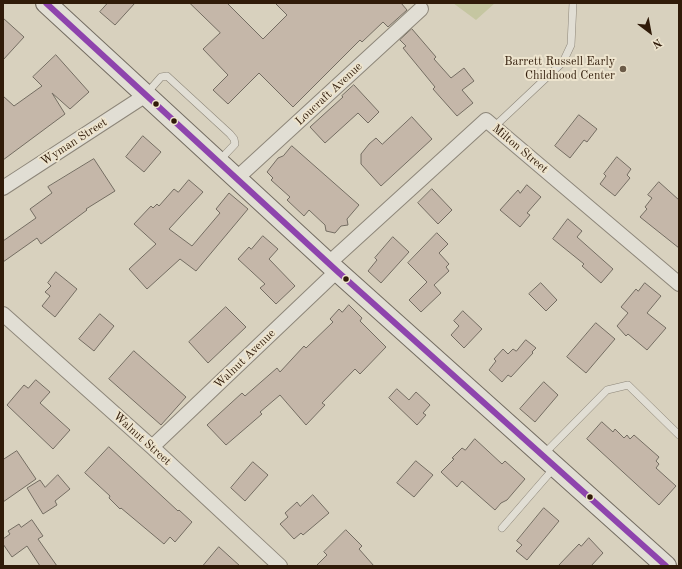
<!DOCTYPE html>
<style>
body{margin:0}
#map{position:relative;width:682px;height:569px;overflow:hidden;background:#d8d1be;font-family:"Old Standard TT",serif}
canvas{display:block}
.frame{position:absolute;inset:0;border:4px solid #301b09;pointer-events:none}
.north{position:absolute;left:630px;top:12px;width:40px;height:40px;-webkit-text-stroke:3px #ede4ce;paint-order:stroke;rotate:148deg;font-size:11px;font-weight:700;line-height:16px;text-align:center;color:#301b09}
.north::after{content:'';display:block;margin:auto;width:14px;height:18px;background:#301b09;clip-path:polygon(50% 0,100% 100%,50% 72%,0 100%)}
</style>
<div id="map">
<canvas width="682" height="569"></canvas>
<div class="frame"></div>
<div class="north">N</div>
</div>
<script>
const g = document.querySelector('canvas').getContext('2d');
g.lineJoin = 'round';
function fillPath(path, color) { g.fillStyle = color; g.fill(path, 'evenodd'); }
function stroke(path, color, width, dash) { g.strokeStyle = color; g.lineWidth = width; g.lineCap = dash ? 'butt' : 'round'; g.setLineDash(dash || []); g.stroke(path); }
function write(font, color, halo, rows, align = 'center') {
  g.font = font + ' "Old Standard TT",serif'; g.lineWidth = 4; g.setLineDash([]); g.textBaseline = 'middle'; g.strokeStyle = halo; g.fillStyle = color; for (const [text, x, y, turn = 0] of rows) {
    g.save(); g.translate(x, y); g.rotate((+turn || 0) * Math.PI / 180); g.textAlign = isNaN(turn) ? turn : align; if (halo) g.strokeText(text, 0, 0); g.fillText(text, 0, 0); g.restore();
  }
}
fillPath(new Path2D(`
 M 453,3 L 495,3 L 476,20 Z`), '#c5c6a1');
const building = new Path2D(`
 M 108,3 L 135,3 L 115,25 L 100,12 Z
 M 190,3 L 227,3 L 263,39 L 287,15 L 275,3 L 401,3 L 407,10 L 388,27 L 383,22 L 362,42 L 360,40 L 293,107 L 259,73 L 228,104 L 213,90 L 228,75 L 203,49 L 220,33 Z
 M 3,18 L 24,37 L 3,60 Z
 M 412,29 L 436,57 L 434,59 L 451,78 L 464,68 L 474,81 L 462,90 L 473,103 L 457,116 L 433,89 L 435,87 L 403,48 L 406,46 L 400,40 Z
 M 56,55 L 89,92 L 70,109 L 52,93 L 65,114 L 3,160 L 3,96 L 14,106 L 42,86 L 33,77 Z
 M 354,85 L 379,112 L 368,123 L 358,113 L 325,143 L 310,127 L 343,97 L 342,96 Z
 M 579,115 L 597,129 L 587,142 L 584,140 L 570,158 L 555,146 Z
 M 412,117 L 432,139 L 381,186 L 361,164 L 361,154 L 369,144 L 376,138 L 382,144 Z
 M 143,136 L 161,152 L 144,172 L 126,157 Z
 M 292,146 L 359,205 L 347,219 L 348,225 L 341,226 L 335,233 L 326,231 L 325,225 L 309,210 L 304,216 L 287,200 L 290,197 L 271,180 L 273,178 L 267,172 L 278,158 L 283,156 Z
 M 617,157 L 631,169 L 627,175 L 630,178 L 615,196 L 600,184 L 606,176 L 604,174 Z
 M 94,159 L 115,191 L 86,209 L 87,210 L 41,244 L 37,238 L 3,262 L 3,241 L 36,218 L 30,209 L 52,193 L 48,187 Z
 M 189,180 L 203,192 L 169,229 L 192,246 L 220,213 L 216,209 L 229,193 L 248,209 L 196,271 L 180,259 L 147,289 L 129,269 L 156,244 L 134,224 L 151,206 L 153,208 L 157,204 L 159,206 L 174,189 L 178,192 Z
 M 659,182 L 679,200 L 679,248 L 640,217 L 647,209 L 645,207 L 652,198 L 648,195 Z
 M 527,185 L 541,197 L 527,213 L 530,215 L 520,227 L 500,210 L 518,190 L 520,193 Z
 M 432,189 L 452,210 L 438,224 L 418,203 Z
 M 568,219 L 582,231 L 577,237 L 613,269 L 601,283 L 582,266 L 584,264 L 553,239 Z
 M 437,233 L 448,244 L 439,253 L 449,264 L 446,267 L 449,271 L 434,285 L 441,293 L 421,312 L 409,300 L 427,282 L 408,263 Z
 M 263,236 L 278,249 L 269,259 L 295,286 L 276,304 L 260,288 L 265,284 L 238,259 L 249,247 L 251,249 Z
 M 393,237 L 409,252 L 381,283 L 368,271 L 377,260 L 375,258 Z
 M 56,272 L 77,289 L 55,317 L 42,306 L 50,296 L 45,292 L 51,286 L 48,283 Z
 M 541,283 L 557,300 L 546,311 L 529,294 Z
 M 645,283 L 661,296 L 647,313 L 666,328 L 647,350 L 628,334 L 626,336 L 617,326 L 628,313 L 621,307 L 636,289 L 638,291 Z
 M 349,305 L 362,318 L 360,321 L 386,347 L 360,374 L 355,369 L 322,403 L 325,405 L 306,425 L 280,395 L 260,412 L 262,414 L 226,445 L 207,425 L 242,393 L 245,396 L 277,368 L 280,372 L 304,346 L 306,348 L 333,322 L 330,319 L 339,309 L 342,312 Z
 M 226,307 L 246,327 L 208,363 L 189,342 Z
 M 463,311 L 482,329 L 464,348 L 451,335 L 459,326 L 454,321 Z
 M 100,314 L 114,326 L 94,351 L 79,339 Z
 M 596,323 L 615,339 L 586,373 L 567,357 Z
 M 526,340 L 536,348 L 532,352 L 533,353 L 511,377 L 508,375 L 502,382 L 489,370 L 496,361 L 494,359 L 503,349 L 508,354 L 513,349 L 516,351 Z
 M 134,351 L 186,397 L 161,425 L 109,379 Z
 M 36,380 L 50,392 L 40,403 L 70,430 L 53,449 L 7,405 L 24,385 L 28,388 Z
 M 544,382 L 558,395 L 535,422 L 520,409 Z
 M 397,389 L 409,400 L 416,392 L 430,405 L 423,413 L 426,415 L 417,425 L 389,398 Z
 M 602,422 L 613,432 L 615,429 L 624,438 L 627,435 L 630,439 L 634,435 L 659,457 L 656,461 L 659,464 L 656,468 L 676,486 L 659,505 L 587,439 Z
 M 475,439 L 502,464 L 505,461 L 525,479 L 507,500 L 501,503 L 495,510 L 462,481 L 457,487 L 441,472 L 454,459 L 452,458 L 462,448 L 465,450 Z
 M 109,447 L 178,511 L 179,510 L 192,522 L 175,542 L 170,537 L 164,544 L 121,508 L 120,509 L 109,498 L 110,496 L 85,473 Z
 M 17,451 L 36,479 L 3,502 L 3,460 Z
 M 416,461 L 433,475 L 414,497 L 397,483 Z
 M 253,462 L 268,475 L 245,501 L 231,488 Z
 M 58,475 L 70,489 L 55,501 L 57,505 L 43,514 L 27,488 L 40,480 L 45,487 Z
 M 313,495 L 329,513 L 303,535 L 301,533 L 294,539 L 280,524 L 288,517 L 285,513 L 297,502 L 300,506 Z
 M 544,508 L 559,521 L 527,560 L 516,551 L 522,545 L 517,541 Z
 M 32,520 L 43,536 L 38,539 L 57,566 L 40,566 L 27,546 L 12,557 L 3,544 L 3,539 L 10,534 L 8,531 L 19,524 L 21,527 Z
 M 346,530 L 362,546 L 359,549 L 374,566 L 316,566 L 327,555 L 324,552 Z
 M 589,538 L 603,553 L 591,566 L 558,566 L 579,544 L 581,546 Z
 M 219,547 L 240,566 L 203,566 Z`);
fillPath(building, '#c5b7a9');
stroke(building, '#746d62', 1);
const lane = new Path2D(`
 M 147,93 L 161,77 L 167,76 L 230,134 L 234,139 L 235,144 L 219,161
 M 494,127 L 563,62 L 571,45 L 573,3
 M 543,455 L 607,390 L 628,385 L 679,435
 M 502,528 L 554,468`);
const street = new Path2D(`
 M 237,178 L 421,9
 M 3,188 L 146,95
 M 329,263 L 486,120 L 679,284
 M 3,314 L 152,447 L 280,566
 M 152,447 L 337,271`);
const secondary = new Path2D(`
 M 46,3 L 337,271 L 666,566`);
stroke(lane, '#8d8679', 8);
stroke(street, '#8d8679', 16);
stroke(secondary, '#746d62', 22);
stroke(lane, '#e1ded4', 7);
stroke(street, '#e1ded4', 14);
stroke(secondary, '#e1ded4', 20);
stroke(new Path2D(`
 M 46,3 L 337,271 L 666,566`), '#8e44ad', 6);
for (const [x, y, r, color] of [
 [623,69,4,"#6b5b48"],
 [156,104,3.5,"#301b09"],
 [174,121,3.5,"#301b09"],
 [346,279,3.5,"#301b09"],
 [590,497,3.5,"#301b09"]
]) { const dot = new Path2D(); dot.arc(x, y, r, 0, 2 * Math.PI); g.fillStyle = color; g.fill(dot); stroke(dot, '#ede4ce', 1.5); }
write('12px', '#301b09', '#ede4ce', [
 ["Barrett Russell Early",615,62],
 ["Childhood Center",615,76]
], 'right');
write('12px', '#301b09', '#ede4ce', [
 ["Loucraft Avenue",329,94,-43],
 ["Wyman Street",74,142,-33],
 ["Milton Street",520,149,40],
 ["Walnut Avenue",245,359,-44],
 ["Walnut Street",142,439,42]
]);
</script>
